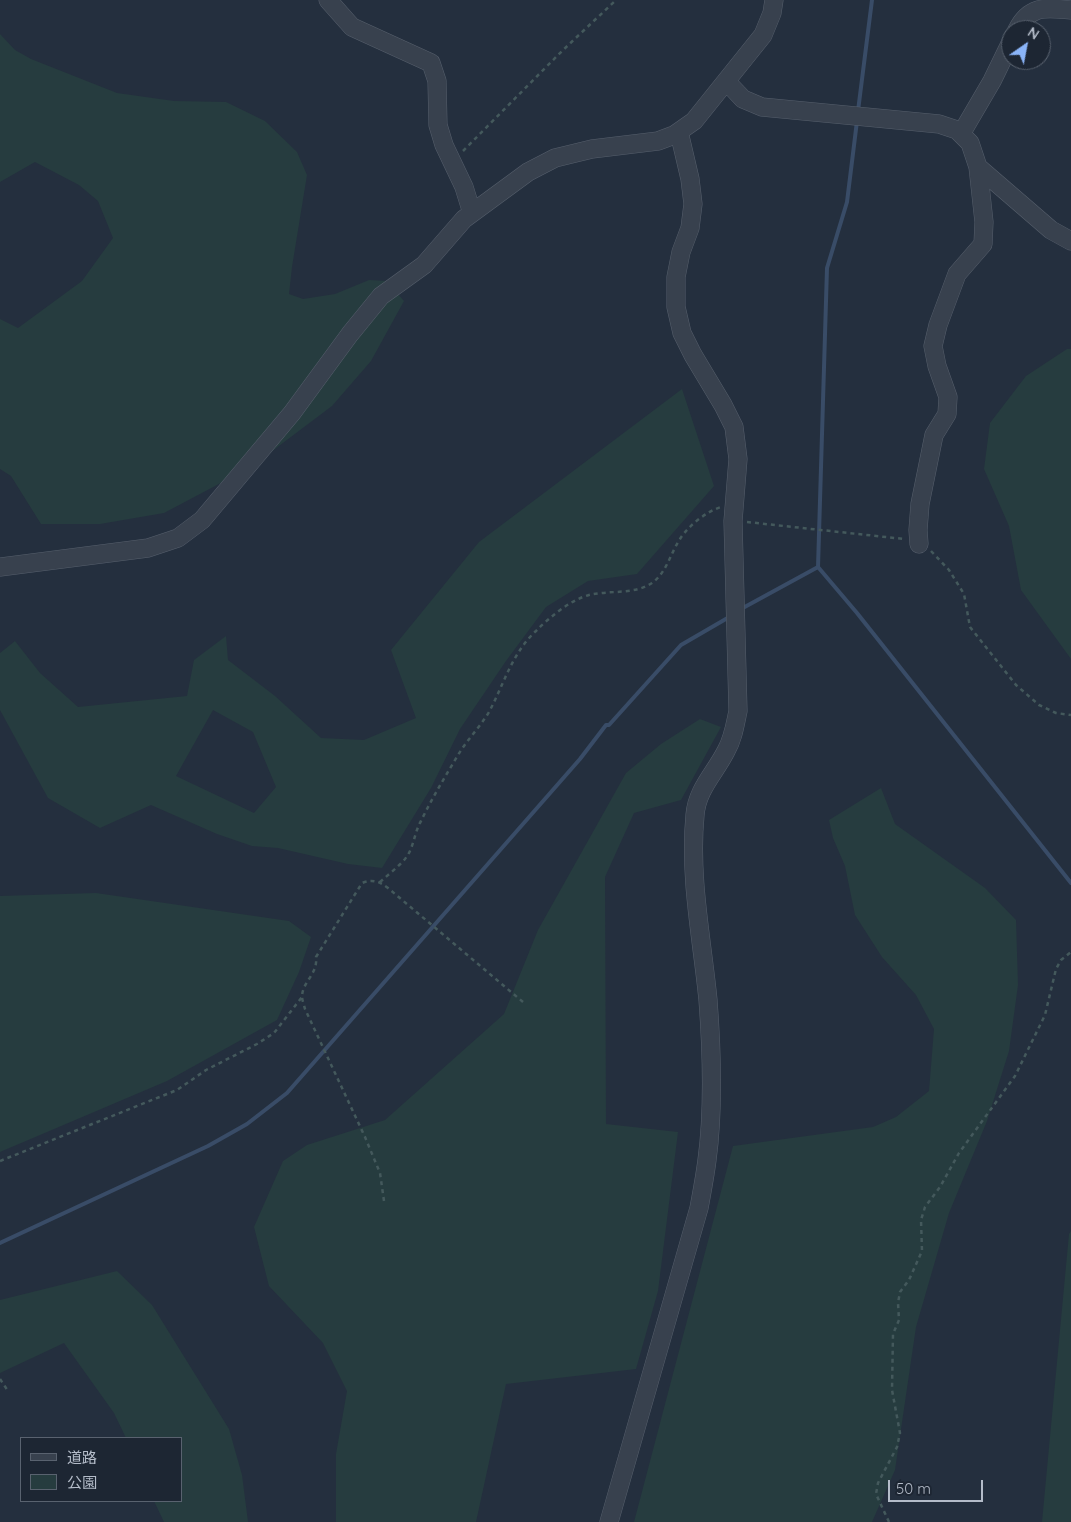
<!DOCTYPE html>
<meta charset="utf-8">
<style>
body{margin:0}
#map{position:relative;width:1071px;height:1522px;overflow:hidden;background:#242f3e;font-family:Quicksand,"Noto Sans JP",sans-serif}
canvas{display:block}
.legend{position:absolute;left:20px;top:1437px;width:162px;height:65px;box-sizing:border-box;background:#1d2633;border:1px solid #59626f;margin:0;padding:6px 9px;list-style:none;font-size:15px;color:#b4bcc9}
.legend li{display:flex;align-items:center;gap:10px;height:25px}
.legend b{width:25px;border:1px solid #59626f}
.north{position:absolute;left:1001px;top:20px;width:50px;height:50px;box-sizing:border-box;background:#1d2633;border:1px solid #59626f;border-radius:50%;rotate:33deg;font-size:14px;font-weight:700;line-height:20px;text-align:center;color:#b4bcc9}
.north::after{content:'';display:block;margin:auto;width:18px;height:22px;background:#8ab4f8;clip-path:polygon(50% 0,100% 100%,50% 72%,0 100%)}
.scale{position:absolute;left:888px;top:1480px;width:95px;height:22px;box-sizing:border-box;border:2px solid #b4bcc9;border-top:0;padding-left:6px;font-size:15px;line-height:18px;white-space:nowrap;color:#b4bcc9;-webkit-text-stroke:4px #1d2633;paint-order:stroke}
</style>
<div id="map">
<canvas width="1071" height="1522"></canvas>
<ul class="legend">
<li><b style="height:6px;background:#38414e"></b>道路</li>
<li><b style="height:14px;background:#263c3f"></b>公園</li>
</ul>
<div class="north">N</div>
<div class="scale">50 m</div>
</div>
<script>
const g = document.querySelector('canvas').getContext('2d');
g.lineJoin = 'round';
function fillPath(path, color) { g.fillStyle = color; g.fill(path, 'evenodd'); }
function stroke(path, color, width, dash) { g.strokeStyle = color; g.lineWidth = width; g.lineCap = dash ? 'butt' : 'round'; g.setLineDash(dash || []); g.stroke(path); }
fillPath(new Path2D(`
 M 0,34 L 15,50 L 31,59 L 117,93 L 174,101 L 226,102 L 265,121 L 297,152 L 307,175 L 292,267 L 289,294 L 303,299 L 335,294 L 369,280 L 387,281 L 404,301 L 371,361 L 332,406 L 251,467 L 164,513 L 100,524 L 41,524 L 11,476 L 0,469 L 0,319 L 18,328 L 82,281 L 113,238 L 98,201 L 79,185 L 35,162 L 0,182 Z
 M 1067,349 L 1071,349 L 1071,659 L 1021,590 L 1009,526 L 984,469 L 990,423 L 1026,376 Z
 M 682,389 L 714,486 L 637,574 L 588,581 L 546,607 L 506,661 L 460,729 L 431,788 L 382,868 L 348,864 L 278,848 L 252,846 L 217,834 L 151,805 L 100,828 L 48,798 L 0,710 L 0,653 L 15,641 L 40,673 L 78,707 L 187,696 L 194,660 L 226,636 L 228,660 L 275,696 L 321,738 L 364,740 L 416,718 L 391,650 L 479,542 ZM 213,710 L 253,732 L 276,787 L 254,813 L 176,776 Z
 M 700,719 L 721,727 L 681,800 L 634,813 L 605,877 L 606,1124 L 678,1132 L 658,1291 L 636,1369 L 506,1384 L 476,1522 L 336,1522 L 336,1454 L 347,1391 L 323,1343 L 269,1286 L 254,1227 L 283,1161 L 307,1145 L 385,1120 L 504,1014 L 538,930 L 626,773 L 661,744 Z
 M 881,788 L 895,824 L 985,888 L 1016,920 L 1018,985 L 1009,1051 L 987,1121 L 949,1213 L 916,1327 L 895,1470 L 872,1522 L 634,1522 L 733,1146 L 873,1127 L 896,1117 L 929,1091 L 934,1029 L 916,995 L 882,957 L 855,915 L 845,866 L 833,838 L 829,820 Z
 M 96,893 L 289,921 L 311,937 L 299,972 L 277,1020 L 167,1081 L 0,1152 L 0,896 Z
 M 1071,1231 L 1071,1522 L 1042,1522 L 1069,1234 Z
 M 117,1271 L 152,1305 L 229,1429 L 242,1475 L 248,1522 L 164,1522 L 154,1501 L 181,1501 L 181,1438 L 126,1438 L 114,1413 L 64,1343 L 0,1373 L 0,1300 Z`), '#263c3f');
stroke(new Path2D(`
 M 858,111 L 872,0
 M 857,121 L 847,202 L 827,268 L 818,567 L 857,613 L 1071,883
 M 741,609 L 818,567
 M 0,1243 L 208,1146 L 247,1124 L 287,1093 L 580,759 L 606,725 L 609,725 L 681,645 L 731,616`), '#394c67', 4);
const minor = new Path2D(`
 M 328,0 L 352,27 L 431,63 L 437,81 L 438,125 L 444,145 L 464,187 L 472,213
 M 1017,30 C 1030,4 1047,8 1071,10
 M 726,81 L 743,99 L 762,107 L 939,124 L 957,130 L 970,143 L 978,167 L 984,222 L 983,244 L 957,274 L 938,325 L 933,346 L 937,366 L 948,397 L 947,414 L 934,435 L 920,504 L 918,530 L 919,544
 M 961,134 L 992,81 L 1011,42
 M 978,167 L 1051,230 L 1071,241
 M 0,567 L 148,548 L 178,538 L 202,520 L 292,413 L 350,334 L 381,296 L 424,265 L 464,219 L 528,172 L 555,158 L 592,149 L 658,141 L 674,135 L 694,121 L 763,35 L 772,13 L 774,0
 M 609,1522 L 699,1208 C 702,1192 705,1176 707,1160 C 714,1108 712,1053 708,1000 C 702,939 689,877 695,815 C 697,789 715,773 726,751 C 733,739 735,725 738,711 L 733,521 L 738,459 L 734,427 L 723,405 L 693,355 L 682,333 L 676,307 L 676,277 L 681,252 L 690,228 L 693,204 L 690,179 L 679,132`);
stroke(minor, '#565f6c', 19);
stroke(new Path2D(`
 M 463,151 L 562,51 L 616,0
 M 747,522 L 904,539
 M 931,551 L 949,570 L 964,594 L 970,627 L 1016,685 L 1039,705 L 1056,713 L 1071,715
 M 380,882 C 388,875 398,867 405,859 C 414,848 414,833 421,821 C 432,798 445,777 458,755 C 467,740 480,727 489,712 C 504,684 512,653 536,631 C 550,617 570,600 589,595 C 609,590 634,595 652,583 C 667,572 670,554 680,539 C 688,526 707,511 721,507
 M 0,1161 L 177,1090 L 206,1070 L 257,1044 L 274,1033 L 302,997
 M 384,1201 L 380,1173 L 365,1137 L 305,1009 C 304,1005 302,1000 302,996 C 303,981 318,974 316,957 L 362,883 C 372,879 379,881 388,888 L 523,1002
 M 0,1379 L 8,1391
 M 889,1522 L 876,1494 L 878,1483 L 897,1447 L 900,1433 L 892,1390 L 893,1334 L 899,1320 L 898,1303 L 900,1292 L 909,1280 L 922,1251 L 921,1220 L 925,1207 L 940,1187 L 959,1153 L 1015,1076 L 1045,1015 L 1056,969 L 1061,960 L 1071,952`), '#44595c', 2.5, [4, 4]);
stroke(minor, '#38414e', 18);
</script>
